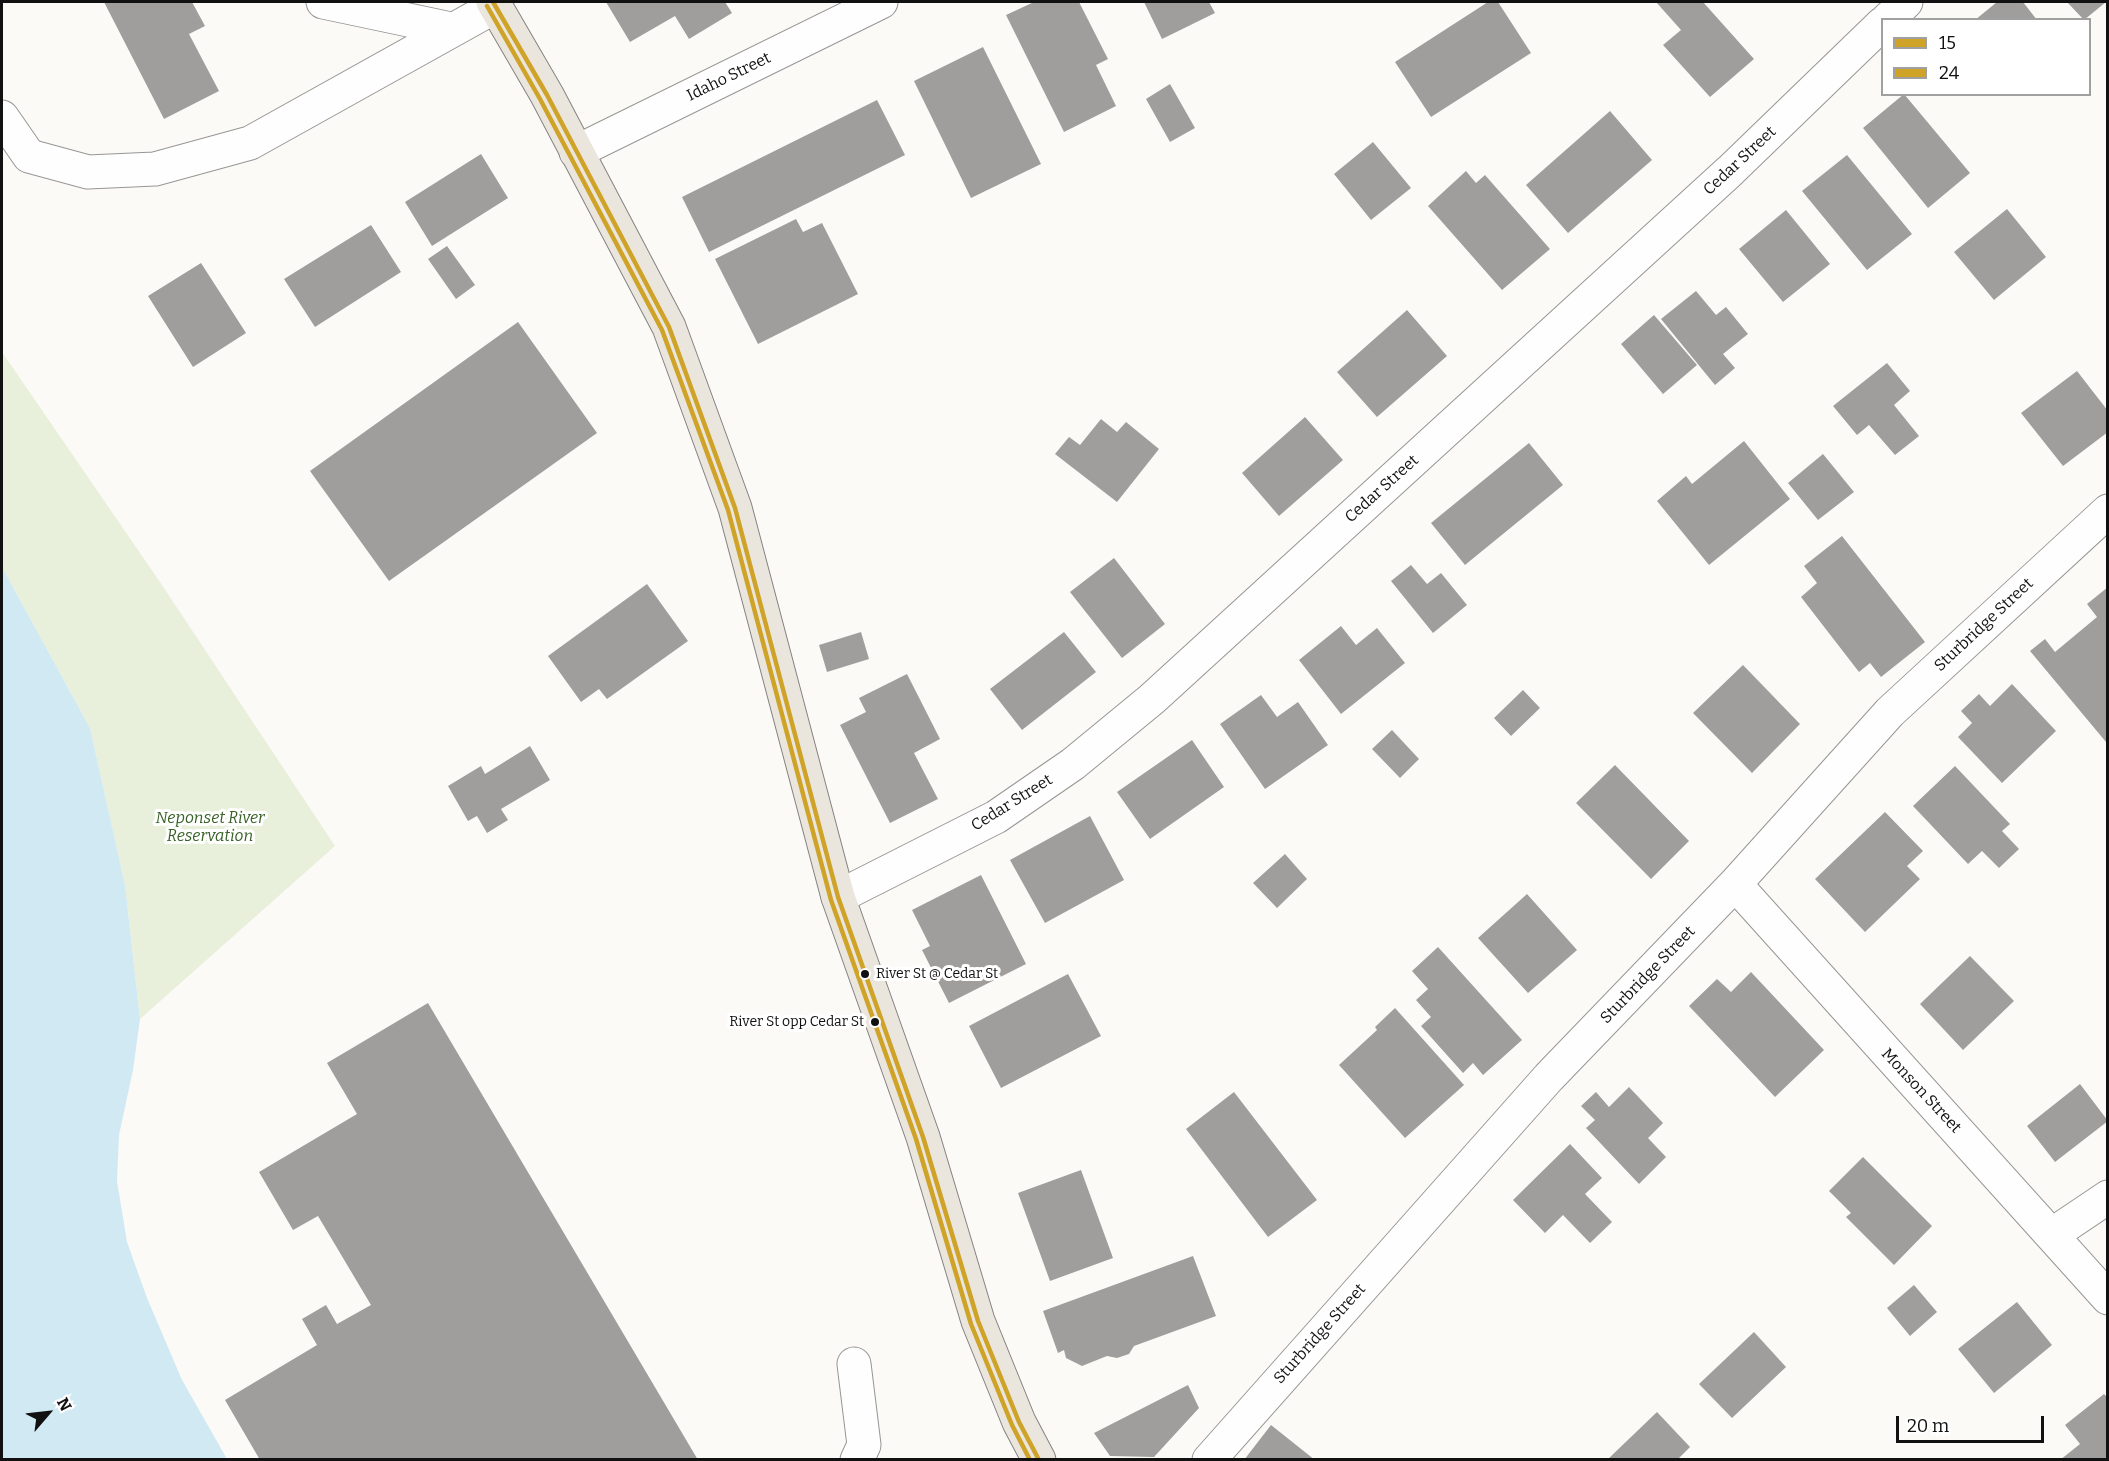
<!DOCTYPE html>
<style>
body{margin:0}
#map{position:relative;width:2109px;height:1461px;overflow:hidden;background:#fcfaf7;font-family:Bitter,serif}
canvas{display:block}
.frame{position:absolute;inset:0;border:3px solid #111;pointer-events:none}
.legend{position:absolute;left:1881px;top:18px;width:210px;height:78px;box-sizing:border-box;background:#fff;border:2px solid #a0a0a0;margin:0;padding:8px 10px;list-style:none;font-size:18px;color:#111}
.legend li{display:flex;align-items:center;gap:12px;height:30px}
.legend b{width:30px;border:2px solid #a0a0a0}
.north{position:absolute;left:18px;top:1383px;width:60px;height:60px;-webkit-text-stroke:4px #fff;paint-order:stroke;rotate:62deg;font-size:16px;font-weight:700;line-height:24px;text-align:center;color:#111}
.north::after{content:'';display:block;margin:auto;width:21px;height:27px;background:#111;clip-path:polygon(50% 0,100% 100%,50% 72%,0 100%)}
.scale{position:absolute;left:1896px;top:1416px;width:148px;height:27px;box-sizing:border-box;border:3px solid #111;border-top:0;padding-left:8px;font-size:18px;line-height:21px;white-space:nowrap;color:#111;-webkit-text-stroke:4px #fff;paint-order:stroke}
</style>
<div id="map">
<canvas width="2109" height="1461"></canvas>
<div class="frame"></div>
<ul class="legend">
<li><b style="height:8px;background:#cfa327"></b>15</li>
<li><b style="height:8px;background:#cfa327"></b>24</li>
</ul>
<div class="north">N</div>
<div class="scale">20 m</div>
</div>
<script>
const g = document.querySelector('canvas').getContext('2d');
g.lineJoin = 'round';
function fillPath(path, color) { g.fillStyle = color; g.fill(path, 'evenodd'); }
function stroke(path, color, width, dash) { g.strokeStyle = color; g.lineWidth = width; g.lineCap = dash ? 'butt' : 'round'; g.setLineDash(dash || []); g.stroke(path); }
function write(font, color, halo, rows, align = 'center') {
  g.font = font + ' Bitter,serif'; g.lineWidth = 6; g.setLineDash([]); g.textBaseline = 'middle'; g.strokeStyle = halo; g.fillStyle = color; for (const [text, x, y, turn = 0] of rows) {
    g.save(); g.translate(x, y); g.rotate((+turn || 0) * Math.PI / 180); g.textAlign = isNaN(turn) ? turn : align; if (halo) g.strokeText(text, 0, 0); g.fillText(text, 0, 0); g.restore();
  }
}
fillPath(new Path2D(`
 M 2,352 L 162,585 L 335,846 L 140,1019 L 125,885 L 90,728 L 2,567 Z`), '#e8efda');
fillPath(new Path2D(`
 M 2,567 L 90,728 L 125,885 L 140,1019 L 133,1070 L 119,1135 L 117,1181 L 127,1242 L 147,1298 L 182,1380 L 227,1459 L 2,1459 Z`), '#d1e9f2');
fillPath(new Path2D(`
 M 104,2 L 192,2 L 205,26 L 189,34 L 219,91 L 164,119 Z
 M 606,2 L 725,2 L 732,13 L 689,39 L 675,16 L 630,42 Z
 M 1034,2 L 1079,2 L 1108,59 L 1096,65 L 1116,106 L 1064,132 L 1006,15 Z
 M 1144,2 L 1209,2 L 1215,13 L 1162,39 Z
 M 1488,2 L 1498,2 L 1531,53 L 1431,117 L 1395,62 Z
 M 1656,2 L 1703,2 L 1754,59 L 1710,97 L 1663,45 L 1681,30 Z
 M 1997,2 L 2023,2 L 2037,20 L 1975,20 Z
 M 2067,2 L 2106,2 L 2084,20 Z
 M 983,47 L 1041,164 L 971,198 L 914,81 Z
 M 1170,84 L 1195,128 L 1170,142 L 1146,99 Z
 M 1904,94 L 1970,173 L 1928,208 L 1863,128 Z
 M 877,100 L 905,155 L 709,252 L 682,197 Z
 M 1610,111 L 1652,160 L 1568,233 L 1526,185 Z
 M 1373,142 L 1411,188 L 1371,220 L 1334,174 Z
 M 481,154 L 508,198 L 432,246 L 405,202 Z
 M 1847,155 L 1912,234 L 1867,270 L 1802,191 Z
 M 1466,171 L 1476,183 L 1485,175 L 1550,249 L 1502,290 L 1428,206 Z
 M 2007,209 L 2046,257 L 1994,300 L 1954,252 Z
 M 1786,210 L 1830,264 L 1783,302 L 1739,249 Z
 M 796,219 L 803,232 L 822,223 L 858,294 L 758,344 L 715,259 Z
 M 371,225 L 401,272 L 315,327 L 284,279 Z
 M 447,246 L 475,285 L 456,299 L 428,259 Z
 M 201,263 L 246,333 L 193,367 L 148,296 Z
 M 1696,291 L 1716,315 L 1726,307 L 1748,334 L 1723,354 L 1735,368 L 1715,385 L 1661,319 Z
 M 1407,310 L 1447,356 L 1377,417 L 1337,372 Z
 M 1654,315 L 1697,365 L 1663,394 L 1621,344 Z
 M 518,322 L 597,433 L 389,581 L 310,471 Z
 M 1887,363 L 1910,391 L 1894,405 L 1919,436 L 1895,455 L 1869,425 L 1857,435 L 1833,406 Z
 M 2077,371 L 2108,411 L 2108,432 L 2063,466 L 2021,413 Z
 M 1305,417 L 1343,460 L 1279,516 L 1242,473 Z
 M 1101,419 L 1117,432 L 1126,422 L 1159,449 L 1117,502 L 1055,454 L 1069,437 L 1080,445 Z
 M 1744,441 L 1790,499 L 1709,565 L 1657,501 L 1686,476 L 1692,484 Z
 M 1529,443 L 1563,485 L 1465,565 L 1431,523 Z
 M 1823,454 L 1854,492 L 1818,520 L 1788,483 Z
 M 1842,536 L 1925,642 L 1881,677 L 1870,663 L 1859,672 L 1801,597 L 1817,583 L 1804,566 Z
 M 1114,558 L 1165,624 L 1122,658 L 1070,592 Z
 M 1411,565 L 1427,584 L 1441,573 L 1467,605 L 1433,633 L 1391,581 Z
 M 647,584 L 688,641 L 607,699 L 599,689 L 581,702 L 548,656 Z
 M 2108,587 L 2108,741 L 2106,742 L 2030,651 L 2045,639 L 2055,652 L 2097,617 L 2087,604 Z
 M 1341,626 L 1356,645 L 1377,628 L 1405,663 L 1341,714 L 1299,660 Z
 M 861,632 L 869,659 L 827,672 L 819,645 Z
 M 1064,632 L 1096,672 L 1022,730 L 990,689 Z
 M 1743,665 L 1800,724 L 1752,773 L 1693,713 Z
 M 907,674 L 940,739 L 914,753 L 938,799 L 890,823 L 840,725 L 866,712 L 859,698 Z
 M 2012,684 L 2056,731 L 2002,783 L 1958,737 L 1972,723 L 1961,711 L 1979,694 L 1990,706 Z
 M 1523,690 L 1540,708 L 1511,736 L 1494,718 Z
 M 1261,695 L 1277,717 L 1298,702 L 1328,745 L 1265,789 L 1220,724 Z
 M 1392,730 L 1419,759 L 1400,778 L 1372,749 Z
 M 1192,740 L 1224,787 L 1150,839 L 1117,792 Z
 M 530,746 L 550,780 L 501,809 L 508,820 L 487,833 L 477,816 L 468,821 L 448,786 L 481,766 L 485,774 Z
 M 1615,765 L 1689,841 L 1651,879 L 1576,803 Z
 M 1955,766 L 2010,824 L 2002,831 L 2019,849 L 1999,868 L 1982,851 L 1968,864 L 1913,806 Z
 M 1885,812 L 1923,851 L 1907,866 L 1920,879 L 1865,932 L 1815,879 Z
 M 1090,816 L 1124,880 L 1045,923 L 1010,860 Z
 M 1285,854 L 1307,879 L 1277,908 L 1253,883 Z
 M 981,875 L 1026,964 L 949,1003 L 922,950 L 930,946 L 912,910 Z
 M 1527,894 L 1577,950 L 1528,993 L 1478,938 Z
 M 1438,947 L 1522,1040 L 1483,1075 L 1473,1063 L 1463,1073 L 1421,1026 L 1431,1017 L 1416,1000 L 1428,989 L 1412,971 Z
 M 1970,956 L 2014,1001 L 1963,1050 L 1920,1004 Z
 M 1751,972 L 1824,1050 L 1775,1097 L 1689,1006 L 1717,979 L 1731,992 Z
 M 1068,974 L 1101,1036 L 1001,1088 L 969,1026 Z
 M 428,1003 L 698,1460 L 260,1460 L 225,1400 L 317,1345 L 302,1319 L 326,1305 L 337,1324 L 371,1305 L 318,1216 L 293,1230 L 259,1172 L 357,1114 L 327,1063 Z
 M 1395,1008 L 1464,1085 L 1405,1138 L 1339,1065 L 1377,1030 L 1375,1027 Z
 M 2080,1084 L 2108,1121 L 2055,1162 L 2027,1126 Z
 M 1629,1087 L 1663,1123 L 1648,1138 L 1666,1157 L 1639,1184 L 1586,1128 L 1595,1120 L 1581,1106 L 1596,1092 L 1609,1107 Z
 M 1234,1092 L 1317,1200 L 1268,1237 L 1186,1129 Z
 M 1570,1144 L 1602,1178 L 1585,1194 L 1612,1222 L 1590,1243 L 1563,1215 L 1545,1233 L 1513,1200 Z
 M 1863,1157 L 1932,1226 L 1894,1265 L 1846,1217 L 1851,1213 L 1829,1191 Z
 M 1081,1170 L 1113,1258 L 1050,1281 L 1018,1193 Z
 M 1193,1256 L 1216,1316 L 1134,1346 L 1129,1354 L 1117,1358 L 1107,1356 L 1082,1366 L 1066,1358 L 1064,1350 L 1058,1353 L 1043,1311 Z
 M 1914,1285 L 1937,1312 L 1910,1336 L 1887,1308 Z
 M 2017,1302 L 2052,1345 L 1994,1393 L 1958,1349 Z
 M 1754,1332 L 1786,1367 L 1732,1418 L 1699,1384 Z
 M 1188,1385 L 1199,1408 L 1154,1457 L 1110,1456 L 1094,1433 Z
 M 2104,1394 L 2108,1398 L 2108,1460 L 2060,1460 L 2080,1444 L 2065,1425 Z
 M 1657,1412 L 1690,1447 L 1677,1460 L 1607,1460 Z
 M 1271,1425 L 1315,1460 L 1244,1460 Z`), '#a09e9c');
const minor = new Path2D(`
 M 323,2 L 451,29
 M 1887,20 L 1906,2
 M 2,117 L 29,156 L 88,172 L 155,169 L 250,143 L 496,6
 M 576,152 L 881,2
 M 1735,884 L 2108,1298
 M 838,897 L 996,817 L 1073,764 L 1152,699 L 1731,170 L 1882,24
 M 2053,1234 L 2108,1197
 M 854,1364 L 864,1445 L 857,1460
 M 1209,1460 L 1549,1077 L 1735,884 L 1890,712 L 2108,511`);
const major = new Path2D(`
 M 493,2 L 547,95 L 669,327 L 735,508 L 838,897 L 923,1137 L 978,1321 L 1019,1422 L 1039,1460`);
stroke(minor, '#979695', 35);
stroke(major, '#848382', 35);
stroke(minor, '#fffefe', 33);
stroke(major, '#ebe6dd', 33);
stroke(new Path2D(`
 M 493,2 L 547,95 L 669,327 L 735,508 L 838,897 L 923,1137 L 978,1321 L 1019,1422 L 1039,1460`), '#cfa327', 4.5);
stroke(new Path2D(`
 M 487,6 L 540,99 L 662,330 L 728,510 L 831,900 L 916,1139 L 971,1324 L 1012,1425 L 1030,1460`), '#cfa327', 4.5);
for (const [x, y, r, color] of [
 [865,974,5,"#111"],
 [875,1022,5,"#111"]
]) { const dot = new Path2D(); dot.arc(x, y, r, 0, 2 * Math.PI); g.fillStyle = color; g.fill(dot); stroke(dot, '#fff', 2); }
write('14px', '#111', '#fff', [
 ["River St @ Cedar St",876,974],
 ["River St opp Cedar St",864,1022,"right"]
], 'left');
write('16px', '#111', '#fff', [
 ["Idaho Street",729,77,-26],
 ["Cedar Street",1740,161,-43],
 ["Cedar Street",1382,489,-42],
 ["Sturbridge Street",1984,625,-43],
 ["Cedar Street",1012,803,-32],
 ["Sturbridge Street",1648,975,-46],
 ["Monson Street",1921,1091,47],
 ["Sturbridge Street",1320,1334,-48]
]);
write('italic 16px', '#396227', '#fff', [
 ["Neponset River",210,819],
 ["Reservation",210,837]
]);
</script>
